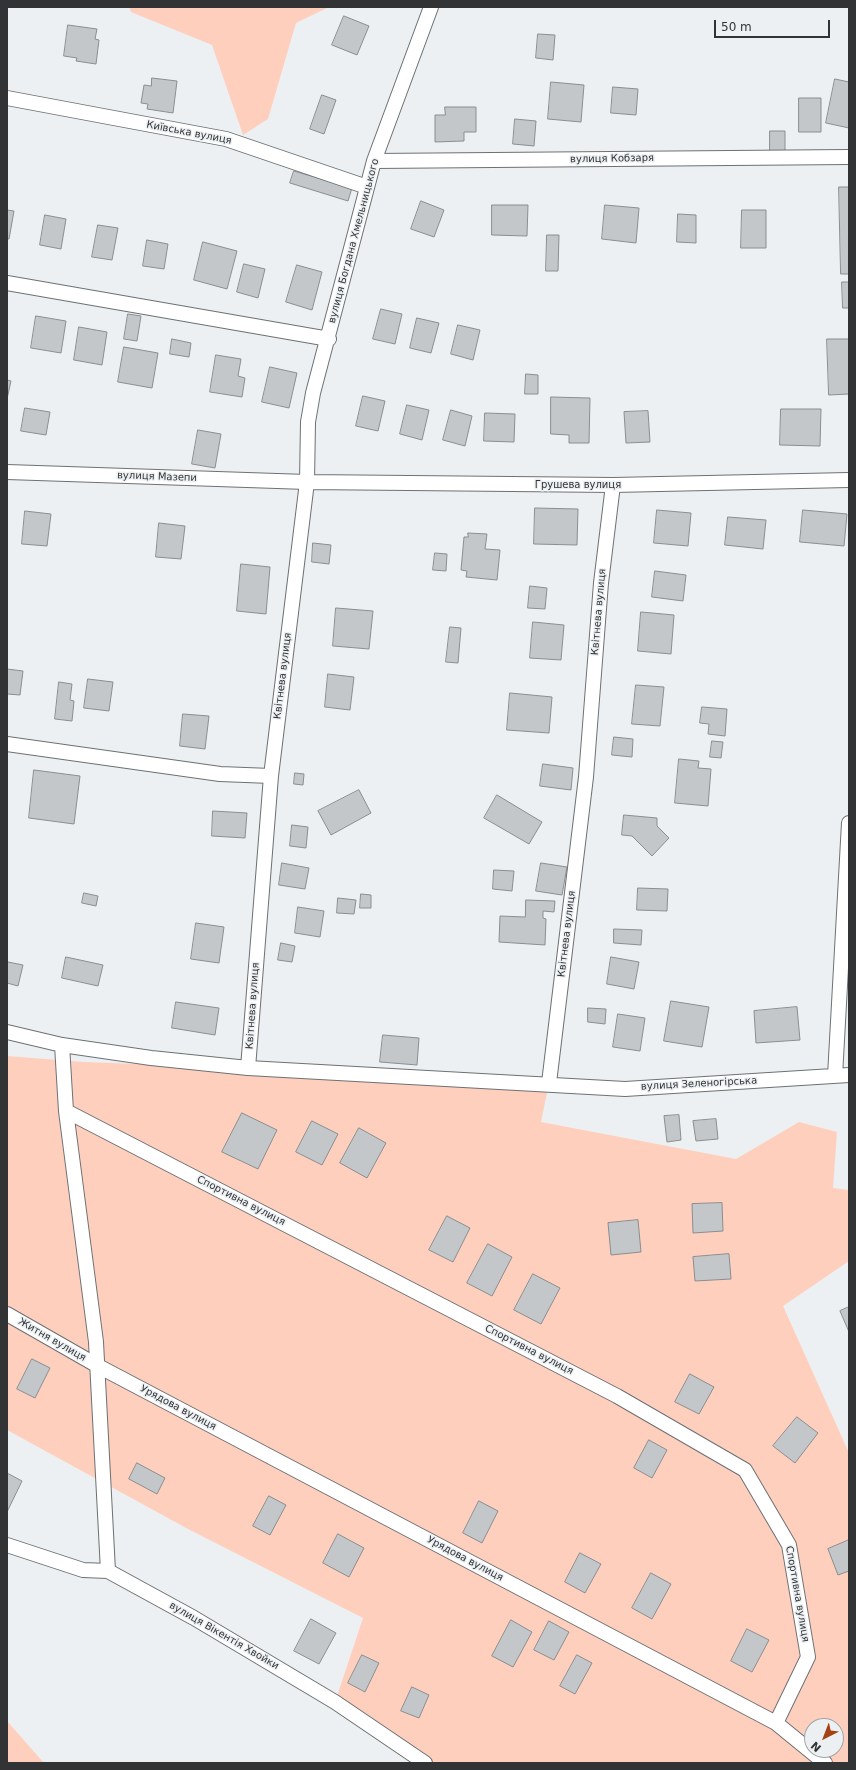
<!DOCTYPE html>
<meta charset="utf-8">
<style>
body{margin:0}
#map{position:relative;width:856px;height:1770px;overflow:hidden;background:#ecf0f3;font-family:"DejaVu Sans",sans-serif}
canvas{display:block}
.frame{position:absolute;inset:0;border:8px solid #313334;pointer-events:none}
.north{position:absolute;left:804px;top:1718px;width:40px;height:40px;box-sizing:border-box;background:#ecf0f3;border:1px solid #a1a4a7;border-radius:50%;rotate:222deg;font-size:11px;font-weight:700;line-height:16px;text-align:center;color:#313334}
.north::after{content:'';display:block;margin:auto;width:14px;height:18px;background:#a64115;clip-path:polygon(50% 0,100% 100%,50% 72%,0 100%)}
.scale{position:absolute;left:714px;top:20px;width:116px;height:18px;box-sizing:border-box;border:2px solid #313334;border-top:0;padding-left:5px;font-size:12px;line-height:14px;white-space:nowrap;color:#313334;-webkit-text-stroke:3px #ecf0f3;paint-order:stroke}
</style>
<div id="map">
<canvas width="856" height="1770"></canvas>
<div class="frame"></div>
<div class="north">N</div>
<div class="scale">50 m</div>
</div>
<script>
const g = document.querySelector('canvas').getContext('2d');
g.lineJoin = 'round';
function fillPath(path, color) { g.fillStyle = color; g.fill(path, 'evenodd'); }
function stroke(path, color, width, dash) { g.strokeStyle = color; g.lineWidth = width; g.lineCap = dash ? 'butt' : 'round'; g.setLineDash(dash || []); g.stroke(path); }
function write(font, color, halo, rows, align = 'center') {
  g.font = font + ' "DejaVu Sans",sans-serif'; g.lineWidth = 3; g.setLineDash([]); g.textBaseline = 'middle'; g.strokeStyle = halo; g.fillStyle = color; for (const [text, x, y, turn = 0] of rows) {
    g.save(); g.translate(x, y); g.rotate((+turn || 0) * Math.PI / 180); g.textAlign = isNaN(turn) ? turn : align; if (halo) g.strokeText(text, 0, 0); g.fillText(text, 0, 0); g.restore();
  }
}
fillPath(new Path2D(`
 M 129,7 L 329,7 L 296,23 L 268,119 L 243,135 L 212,45 L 131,12 Z
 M 7,1056 L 84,1062 L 248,1068 L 549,1083 L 541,1122 L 736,1159 L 799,1122 L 837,1132 L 833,1188 L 849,1190 L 849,1261 L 783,1306 L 849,1453 L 849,1763 L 430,1763 L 335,1702 L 363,1618 L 188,1529 L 7,1430 ZM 812,1726 L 836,1726 L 836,1750 L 812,1750 Z
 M 7,1721 L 44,1763 L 7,1763 Z`), '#ffcfbe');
const building = new Path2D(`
 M 344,16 L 369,26 L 357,55 L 332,45 Z
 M 68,25 L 97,29 L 95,39 L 99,40 L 96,64 L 76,61 L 77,58 L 64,56 Z
 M 538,34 L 555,35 L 553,60 L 536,58 Z
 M 152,78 L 177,81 L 173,113 L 147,109 L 148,104 L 141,103 L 144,85 L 151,86 Z
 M 835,79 L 849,82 L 849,128 L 826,123 Z
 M 551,82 L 584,85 L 581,122 L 548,119 Z
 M 613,87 L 638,89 L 636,115 L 611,113 Z
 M 322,95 L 336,100 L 324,134 L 310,129 Z
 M 799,98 L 821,98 L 821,132 L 799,132 Z
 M 445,107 L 476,107 L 476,132 L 464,132 L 464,141 L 435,142 L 435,115 L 445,115 Z
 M 515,119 L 536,121 L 534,146 L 513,144 Z
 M 770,131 L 785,131 L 785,152 L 770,152 Z
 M 294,171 L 352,188 L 348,201 L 290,183 Z
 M 839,187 L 849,187 L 849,274 L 841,274 Z
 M 421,201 L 444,210 L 434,237 L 411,229 Z
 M 492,205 L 528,205 L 527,236 L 492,235 Z
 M 605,205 L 639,208 L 636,243 L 602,239 Z
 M 7,210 L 14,211 L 9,239 L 7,239 Z
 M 742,210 L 766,210 L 766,248 L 741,248 Z
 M 678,214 L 696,215 L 696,243 L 677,242 Z
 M 45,215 L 66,219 L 61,249 L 40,245 Z
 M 98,225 L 118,228 L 112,260 L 92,257 Z
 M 547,235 L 559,235 L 558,271 L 546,271 Z
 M 147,240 L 168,244 L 164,269 L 143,266 Z
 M 203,242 L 237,251 L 227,289 L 194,280 Z
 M 244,264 L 265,269 L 258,298 L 237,292 Z
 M 297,265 L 322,272 L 312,310 L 286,302 Z
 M 842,282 L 849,282 L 849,308 L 843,308 Z
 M 381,309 L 402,314 L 395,344 L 373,339 Z
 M 128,314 L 141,316 L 137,341 L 124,339 Z
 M 36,316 L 66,321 L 61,353 L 31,348 Z
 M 417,318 L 439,323 L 431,353 L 410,348 Z
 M 458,325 L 480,330 L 473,360 L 451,354 Z
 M 79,327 L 107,332 L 102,365 L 74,360 Z
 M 172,339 L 191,343 L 189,357 L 170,354 Z
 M 827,339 L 849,339 L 849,394 L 829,395 Z
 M 124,347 L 158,353 L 152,388 L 118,382 Z
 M 216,355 L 241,359 L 238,376 L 245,378 L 242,397 L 210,392 Z
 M 270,367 L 297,373 L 289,408 L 262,402 Z
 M 526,374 L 538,375 L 538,394 L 525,394 Z
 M 7,380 L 11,381 L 7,399 Z
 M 363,396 L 385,401 L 378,431 L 356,426 Z
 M 551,397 L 590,398 L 589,443 L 569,443 L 569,435 L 551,434 Z
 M 407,405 L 429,410 L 422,440 L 400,434 Z
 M 25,408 L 50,412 L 46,435 L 21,431 Z
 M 781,409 L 821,409 L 820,446 L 780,445 Z
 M 451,410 L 472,416 L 465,446 L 443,440 Z
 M 648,411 L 650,442 L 626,443 L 624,412 Z
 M 485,413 L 515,414 L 514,442 L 484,441 Z
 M 198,430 L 221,434 L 215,468 L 192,464 Z
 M 535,508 L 578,509 L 577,545 L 534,544 Z
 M 657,510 L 691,513 L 688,546 L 654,543 Z
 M 803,510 L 847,514 L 844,546 L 800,542 Z
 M 25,511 L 51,514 L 47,546 L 22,544 Z
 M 728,517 L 766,520 L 763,549 L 725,545 Z
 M 159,523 L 185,526 L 181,559 L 156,557 Z
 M 468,533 L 487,534 L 485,549 L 500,550 L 497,580 L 466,577 L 467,571 L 461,570 L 464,537 L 468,537 Z
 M 313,543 L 331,545 L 329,564 L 312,562 Z
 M 435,553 L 447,554 L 446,571 L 433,570 Z
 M 241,564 L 270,567 L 266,614 L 237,611 Z
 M 655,571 L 686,575 L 683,601 L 652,597 Z
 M 530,586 L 547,588 L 545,609 L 528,608 Z
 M 336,608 L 373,611 L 369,649 L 333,646 Z
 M 641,612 L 674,615 L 671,654 L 638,651 Z
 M 533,622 L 564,625 L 561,660 L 530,658 Z
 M 450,627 L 461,628 L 458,663 L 446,662 Z
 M 7,669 L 23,671 L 20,695 L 7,694 Z
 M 328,674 L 354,677 L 350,710 L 325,707 Z
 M 88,679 L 113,682 L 109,711 L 84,708 Z
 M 59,682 L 72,684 L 70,700 L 74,701 L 72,721 L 55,719 Z
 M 636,685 L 664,687 L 660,726 L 632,724 Z
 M 510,693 L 552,697 L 549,733 L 507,730 Z
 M 702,707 L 727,709 L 725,736 L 708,734 L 709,724 L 700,723 Z
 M 183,714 L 209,716 L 205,749 L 180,746 Z
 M 614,737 L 633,739 L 632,757 L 612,755 Z
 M 712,741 L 723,742 L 721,758 L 710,757 Z
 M 679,759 L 699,761 L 698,768 L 711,769 L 708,806 L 675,803 Z
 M 543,764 L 573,768 L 571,790 L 540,786 Z
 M 34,770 L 80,776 L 74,824 L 29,818 Z
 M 295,773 L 304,774 L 303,785 L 294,784 Z
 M 359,790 L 371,813 L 331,835 L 318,811 Z
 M 497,795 L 542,822 L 529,844 L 484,818 Z
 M 213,811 L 247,813 L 245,838 L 212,836 Z
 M 624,815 L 657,818 L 657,826 L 669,838 L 652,856 L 632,836 L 622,835 Z
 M 292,825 L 308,827 L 306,848 L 290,846 Z
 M 282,863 L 309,868 L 305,889 L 279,885 Z
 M 541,863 L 567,867 L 562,895 L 536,891 Z
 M 494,870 L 514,871 L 512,891 L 493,889 Z
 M 638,888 L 668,889 L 667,911 L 637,910 Z
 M 84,893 L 98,896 L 96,906 L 82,903 Z
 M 361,894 L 371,895 L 371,908 L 360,908 Z
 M 338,898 L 356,900 L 354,914 L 337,913 Z
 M 526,900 L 555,901 L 554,912 L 543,911 L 543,918 L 546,919 L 545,945 L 499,942 L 500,916 L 525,917 Z
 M 298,907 L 324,911 L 320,937 L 295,933 Z
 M 196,923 L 224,927 L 219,963 L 191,959 Z
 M 614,929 L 642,930 L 641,945 L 614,943 Z
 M 281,943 L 295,946 L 292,962 L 278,960 Z
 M 66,957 L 103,965 L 98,986 L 62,978 Z
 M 611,957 L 639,962 L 634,989 L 607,984 Z
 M 8,962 L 23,965 L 18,986 L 7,983 Z
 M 671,1001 L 709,1007 L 702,1047 L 664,1041 Z
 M 176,1002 L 219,1008 L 215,1035 L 172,1028 Z
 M 797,1007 L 800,1040 L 756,1043 L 754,1011 Z
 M 588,1008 L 606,1009 L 605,1024 L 588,1022 Z
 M 618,1014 L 645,1018 L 640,1051 L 613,1047 Z
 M 383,1035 L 419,1038 L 417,1065 L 380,1062 Z
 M 242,1113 L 277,1130 L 258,1169 L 222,1152 Z
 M 679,1115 L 681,1140 L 667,1142 L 664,1116 Z
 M 716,1119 L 718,1139 L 696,1141 L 693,1121 Z
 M 312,1121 L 338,1134 L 322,1165 L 296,1152 Z
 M 359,1128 L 386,1143 L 367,1178 L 340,1163 Z
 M 722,1203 L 723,1231 L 693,1233 L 692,1204 Z
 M 447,1216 L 470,1228 L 453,1262 L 429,1250 Z
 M 638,1220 L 641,1252 L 611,1255 L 608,1223 Z
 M 488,1244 L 512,1257 L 492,1296 L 467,1283 Z
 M 729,1254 L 731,1279 L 695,1281 L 693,1257 Z
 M 533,1274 L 560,1288 L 541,1324 L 514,1310 Z
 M 849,1307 L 849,1332 L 840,1311 Z
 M 32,1359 L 50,1368 L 35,1398 L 17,1389 Z
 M 690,1374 L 714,1387 L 699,1414 L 675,1402 Z
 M 797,1417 L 818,1433 L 795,1463 L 773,1446 Z
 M 649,1440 L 667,1450 L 652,1478 L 634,1468 Z
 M 137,1463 L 165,1478 L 157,1494 L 129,1479 Z
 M 7,1473 L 22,1481 L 7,1512 Z
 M 269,1496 L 286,1505 L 270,1535 L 253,1526 Z
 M 479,1501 L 498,1511 L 482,1543 L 463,1533 Z
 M 338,1534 L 364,1548 L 349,1577 L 323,1563 Z
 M 849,1540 L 849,1571 L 838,1575 L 828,1549 Z
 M 580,1553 L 601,1564 L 585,1593 L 565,1582 Z
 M 651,1573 L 671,1584 L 652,1619 L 632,1608 Z
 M 311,1619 L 336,1633 L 319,1664 L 294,1651 Z
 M 511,1620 L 532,1632 L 513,1667 L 492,1656 Z
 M 549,1621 L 569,1632 L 554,1660 L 534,1650 Z
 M 747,1629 L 769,1640 L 752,1672 L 731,1661 Z
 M 362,1655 L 379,1663 L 365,1692 L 348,1683 Z
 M 577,1655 L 592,1663 L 575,1694 L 560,1686 Z
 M 412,1687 L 429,1695 L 419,1718 L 401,1711 Z`);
fillPath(building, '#c3c7ca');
stroke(building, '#8a8e91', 1);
const minor = new Path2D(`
 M 7,98 L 226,139 L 367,187
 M 374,161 L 849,157
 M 7,283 L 329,339
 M 7,472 L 307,482 L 613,485 L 849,480
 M 7,744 L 220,774 L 271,776
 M 7,1032 L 62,1045 L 151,1058 L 248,1068 L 625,1089 L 849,1075
 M 62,1045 L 66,1111 L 96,1342 L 108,1571
 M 248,1068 L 271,776 L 307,482 L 308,422 L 313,393 L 374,161 L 431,7
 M 835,1076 L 849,823
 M 549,1083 L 586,777 L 601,583 L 613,485
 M 66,1111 L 617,1396 L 745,1470 L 789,1545 L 808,1657 L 776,1723
 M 7,1314 L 98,1366 L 776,1723 L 825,1763
 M 7,1545 L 83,1570 L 108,1571 L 194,1618 L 335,1702 L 425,1763`);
stroke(minor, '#6d7173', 16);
stroke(minor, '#fff', 14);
write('10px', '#313334', '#ecf0f3', [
 ["Київська вулиця",189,133,11],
 ["вулиця Кобзаря",612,159,-1],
 ["вулиця Богдана Хмельницького",354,241,-75],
 ["вулиця Мазепи",157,477,2],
 ["Грушева вулиця",578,485],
 ["Квітнева вулиця",599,612,-85],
 ["Квітнева вулиця",283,676,-83],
 ["Квітнева вулиця",567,934,-83],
 ["Квітнева вулиця",253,1006,-86],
 ["вулиця Зеленогірська",699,1084,-3],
 ["Спортивна вулиця",241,1201,27],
 ["Житня вулиця",52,1340,30],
 ["Спортивна вулиця",529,1350,27],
 ["Урядова вулиця",178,1408,28],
 ["Урядова вулиця",465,1559,28],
 ["Спортивна вулиця",797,1594,80],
 ["вулиця Вікентія Хвойки",224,1636,30]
]);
</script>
